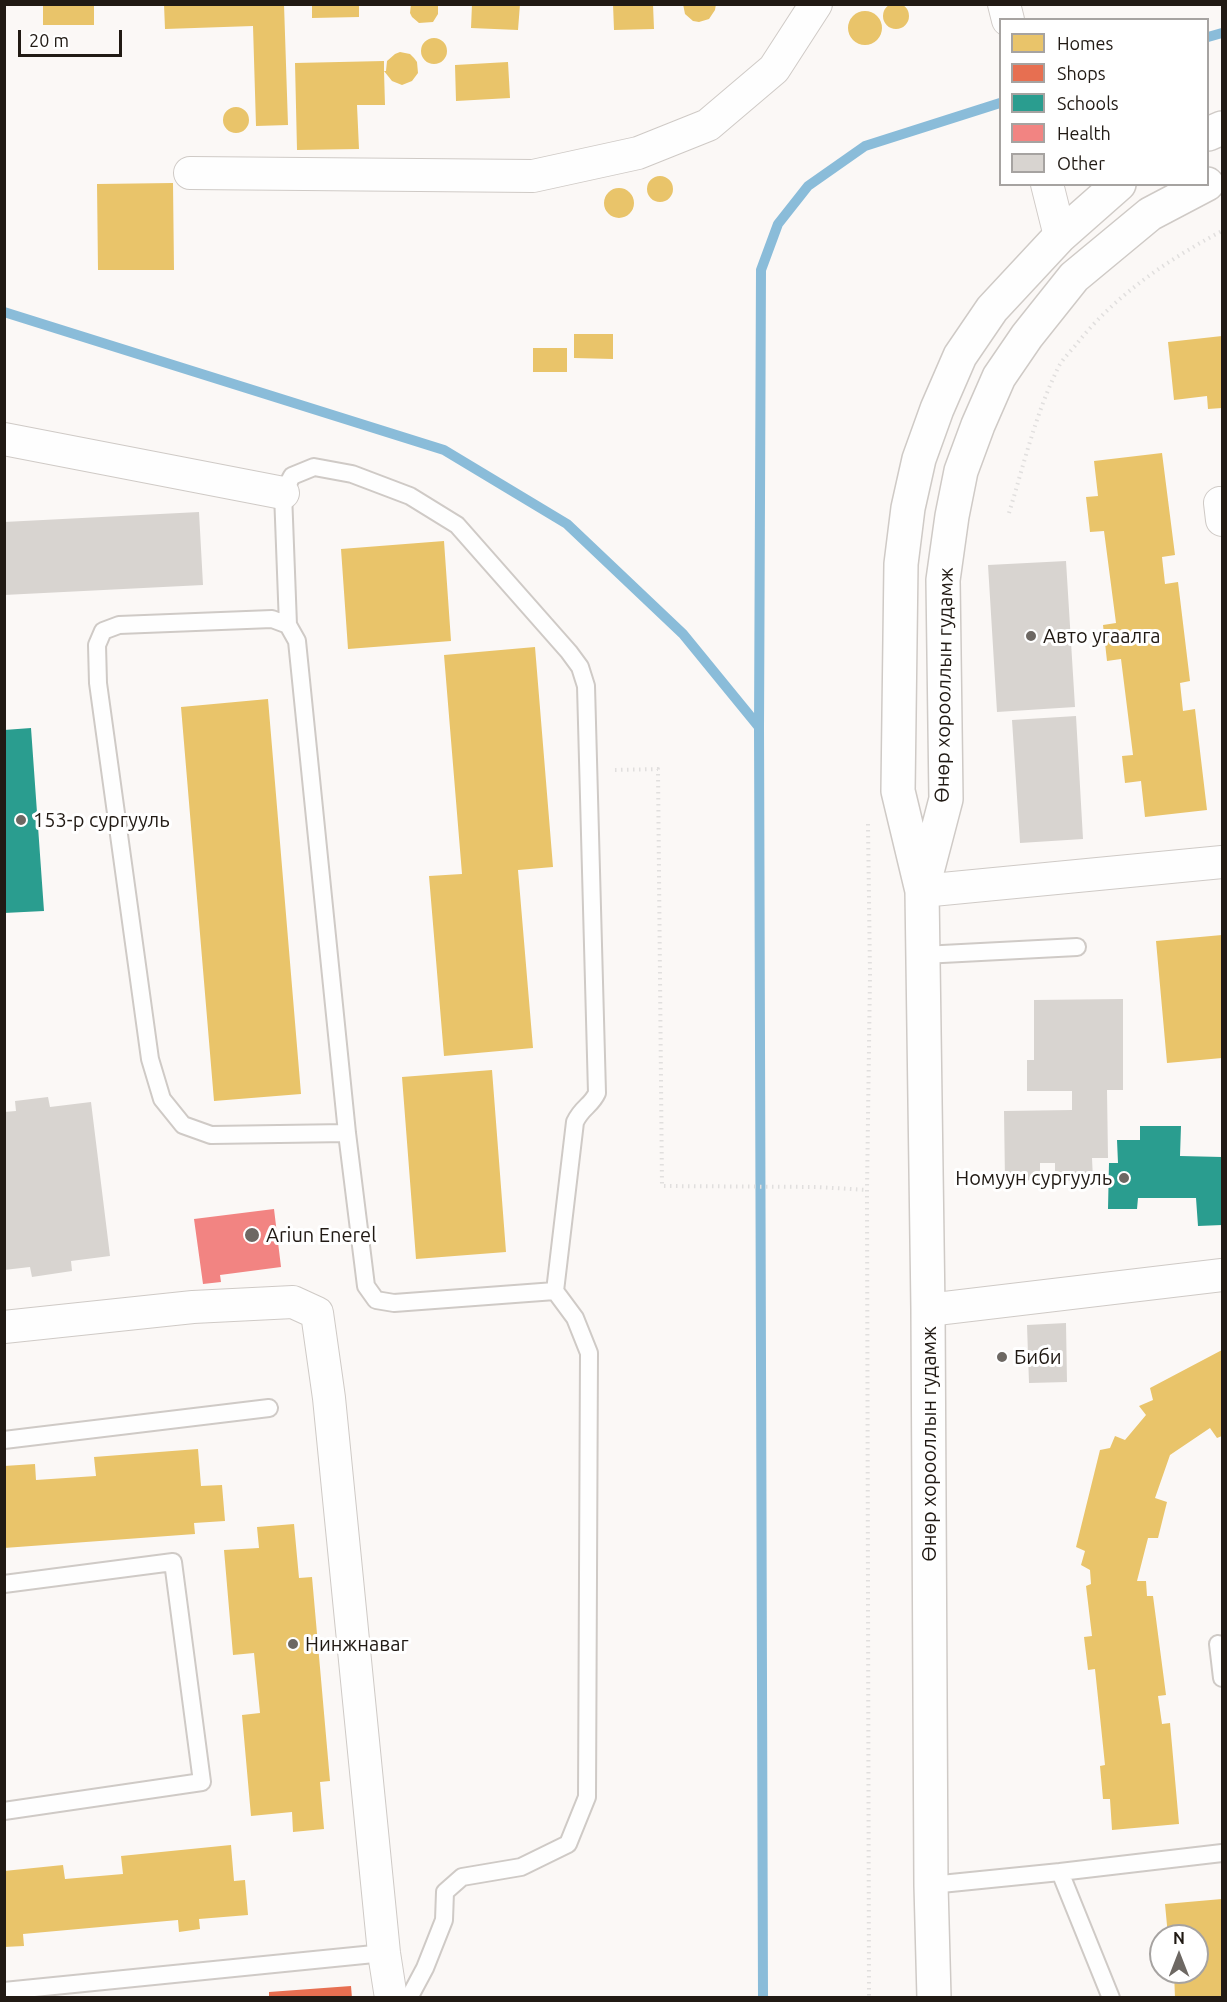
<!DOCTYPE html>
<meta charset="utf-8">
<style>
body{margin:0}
#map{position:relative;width:1227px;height:2002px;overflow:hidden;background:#fbf8f6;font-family:Ubuntu,sans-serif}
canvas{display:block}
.frame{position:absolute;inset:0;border:6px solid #211a14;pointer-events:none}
.legend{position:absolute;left:999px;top:18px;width:210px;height:168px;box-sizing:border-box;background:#fff;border:2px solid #a6a3a1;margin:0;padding:8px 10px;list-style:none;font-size:18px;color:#211a14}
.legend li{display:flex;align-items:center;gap:12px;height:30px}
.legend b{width:30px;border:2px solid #a6a3a1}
.north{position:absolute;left:1149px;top:1924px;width:60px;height:60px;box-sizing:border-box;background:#fff;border:2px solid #a6a3a1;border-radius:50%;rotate:0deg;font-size:16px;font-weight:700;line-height:24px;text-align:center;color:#211a14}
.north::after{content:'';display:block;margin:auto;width:21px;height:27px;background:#6d6863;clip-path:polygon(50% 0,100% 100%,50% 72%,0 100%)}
.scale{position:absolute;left:18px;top:30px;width:104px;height:27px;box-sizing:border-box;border:3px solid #211a14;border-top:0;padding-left:8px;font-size:18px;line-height:21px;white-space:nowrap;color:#211a14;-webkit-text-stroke:4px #fff;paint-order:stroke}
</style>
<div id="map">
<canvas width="1227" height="2002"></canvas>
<div class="frame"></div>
<ul class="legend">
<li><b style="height:16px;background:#e9c46a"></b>Homes</li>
<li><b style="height:16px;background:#e76f51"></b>Shops</li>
<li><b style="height:16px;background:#2a9d8f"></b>Schools</li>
<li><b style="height:16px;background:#f28482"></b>Health</li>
<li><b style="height:16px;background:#d8d4d0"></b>Other</li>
</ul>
<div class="north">N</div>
<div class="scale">20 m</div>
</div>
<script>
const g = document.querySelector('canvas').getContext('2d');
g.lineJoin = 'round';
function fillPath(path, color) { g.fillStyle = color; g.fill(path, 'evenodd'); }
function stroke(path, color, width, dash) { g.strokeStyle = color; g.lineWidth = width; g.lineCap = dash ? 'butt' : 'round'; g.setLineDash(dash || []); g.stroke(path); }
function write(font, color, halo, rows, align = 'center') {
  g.font = font + ' Ubuntu,sans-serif'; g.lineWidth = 6; g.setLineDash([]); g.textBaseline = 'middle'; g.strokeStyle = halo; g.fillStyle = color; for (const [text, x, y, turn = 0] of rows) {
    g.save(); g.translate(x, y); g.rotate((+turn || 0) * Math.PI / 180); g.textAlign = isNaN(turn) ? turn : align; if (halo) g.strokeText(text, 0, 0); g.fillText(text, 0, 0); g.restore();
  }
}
fillPath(new Path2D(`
 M883 16a13 13 0 1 1 26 0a13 13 0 1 1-26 0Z
 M 43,4 L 94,4 L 94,25 L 43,25 Z
 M 164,4 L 284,4 L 288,125 L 256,126 L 253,26 L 165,29 Z
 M 312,4 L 359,4 L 359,17 L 312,18 Z
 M 411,4 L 438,4 L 438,14 L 433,22 L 419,23 L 412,17 L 410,13 Z
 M 472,4 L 520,4 L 518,30 L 471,28 Z
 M 613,4 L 653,4 L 654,29 L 614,30 Z
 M 683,4 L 716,4 L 715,10 L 709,19 L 699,22 L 693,21 L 685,14 Z
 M848 28a17 17 0 1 1 34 0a17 17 0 1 1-34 0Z
 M421 51a13 13 0 1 1 26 0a13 13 0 1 1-26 0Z
 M 400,52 L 410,54 L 414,58 L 417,62 L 418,73 L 412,81 L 402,85 L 392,81 L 384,71 L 385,105 L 357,105 L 359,149 L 297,150 L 295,63 L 384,61 L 384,71 L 386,71 L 387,61 L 395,54 Z
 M 508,62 L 510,98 L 456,101 L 455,65 Z
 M223 120a13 13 0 1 1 26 0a13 13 0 1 1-26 0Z
 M647 189a13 13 0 1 1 26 0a13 13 0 1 1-26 0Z
 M 173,183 L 174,270 L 98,270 L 97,184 Z
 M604 203a15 15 0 1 1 30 0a15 15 0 1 1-30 0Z
 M 574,334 L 613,334 L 613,359 L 574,358 Z
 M 1222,336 L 1222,408 L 1208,409 L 1207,396 L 1174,400 L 1168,342 Z
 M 533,348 L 567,348 L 567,372 L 533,372 Z
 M 1162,453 L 1175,555 L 1162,557 L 1165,584 L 1178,582 L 1190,681 L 1180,683 L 1183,711 L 1195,709 L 1207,810 L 1145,817 L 1141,781 L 1125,783 L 1122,756 L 1133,755 L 1121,659 L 1107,661 L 1103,625 L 1116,623 L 1104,531 L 1090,532 L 1086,497 L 1098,496 L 1094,461 Z
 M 444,541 L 451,641 L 348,649 L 341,549 Z
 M 535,647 L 553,867 L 518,870 L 533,1048 L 444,1056 L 429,876 L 462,874 L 444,655 Z
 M 268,699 L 301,1094 L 214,1101 L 181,707 Z
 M 1222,935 L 1222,1058 L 1167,1063 L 1156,941 Z
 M 492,1070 L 506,1252 L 416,1259 L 402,1077 Z
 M 1222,1350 L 1222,1436 L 1217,1438 L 1210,1428 L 1170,1455 L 1155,1498 L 1167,1502 L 1158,1538 L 1148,1538 L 1137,1581 L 1146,1581 L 1147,1596 L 1153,1596 L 1166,1695 L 1158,1696 L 1162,1724 L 1170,1723 L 1179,1824 L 1112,1830 L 1110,1799 L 1103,1799 L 1100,1766 L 1105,1765 L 1095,1669 L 1088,1670 L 1084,1637 L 1092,1636 L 1086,1586 L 1091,1584 L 1090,1570 L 1081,1565 L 1085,1551 L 1076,1547 L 1100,1450 L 1110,1448 L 1115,1436 L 1125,1440 L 1146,1415 L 1139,1406 L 1153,1400 L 1150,1388 Z
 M 198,1449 L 201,1486 L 222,1485 L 225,1521 L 194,1523 L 195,1534 L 4,1548 L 4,1466 L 35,1464 L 36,1480 L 96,1476 L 94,1457 Z
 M 294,1524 L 299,1578 L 312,1577 L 330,1781 L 320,1782 L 324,1829 L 293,1832 L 292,1812 L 251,1816 L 242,1715 L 260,1713 L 254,1653 L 233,1655 L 224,1550 L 259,1548 L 257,1527 Z
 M 231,1845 L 234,1881 L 245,1880 L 248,1915 L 199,1919 L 200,1929 L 179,1932 L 178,1920 L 23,1934 L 24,1946 L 4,1947 L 4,1871 L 63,1865 L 65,1879 L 123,1874 L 121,1856 Z
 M 1222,1899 L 1222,1998 L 1175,1998 L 1174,1972 L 1197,1972 L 1197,1936 L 1168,1936 L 1165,1904 Z`), '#e9c46a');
fillPath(new Path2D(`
 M 351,1986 L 352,1998 L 269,1998 L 269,1992 Z`), '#e76f51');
fillPath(new Path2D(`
 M 31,728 L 44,911 L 4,913 L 4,730 Z
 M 1140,1126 L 1181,1126 L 1180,1156 L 1222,1157 L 1222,1225 L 1198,1226 L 1196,1198 L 1138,1198 L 1137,1209 L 1108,1209 L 1109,1163 L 1118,1163 L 1117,1140 L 1140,1140 Z`), '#2a9d8f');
fillPath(new Path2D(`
 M 274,1209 L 281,1267 L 220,1275 L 221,1282 L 203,1284 L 194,1219 Z`), '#f28482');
stroke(new Path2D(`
 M 1208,37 L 1222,33
 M 4,312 L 444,450 L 567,524 L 683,634 L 759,727 L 763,1998
 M 759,727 L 761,270 L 778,224 L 808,186 L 865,146 L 1000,103`), '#8abcd9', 10);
fillPath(new Path2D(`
 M 199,512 L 203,585 L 4,595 L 4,522 Z
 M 1066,561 L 1075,707 L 997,712 L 988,565 Z
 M 1076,716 L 1083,839 L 1020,843 L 1012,720 Z
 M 1123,999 L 1123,1090 L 1107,1090 L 1108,1158 L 1092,1158 L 1093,1180 L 1055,1181 L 1055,1163 L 1040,1163 L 1040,1180 L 1005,1181 L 1004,1111 L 1072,1110 L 1072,1091 L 1027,1091 L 1027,1060 L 1034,1060 L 1034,1000 Z
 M 48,1097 L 50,1107 L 91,1102 L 110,1256 L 71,1261 L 72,1271 L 32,1277 L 30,1267 L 4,1270 L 4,1112 L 16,1111 L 15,1101 Z
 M 1066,1323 L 1067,1382 L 1029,1383 L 1027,1325 Z`), '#d8d4d0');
const service = new Path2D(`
 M 288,625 L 283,493 L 292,476 L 314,467 L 352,474 L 410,496 L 457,525 L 569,652 L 580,667 L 586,686 L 597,1093 C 591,1106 582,1107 575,1122 L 555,1291 L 394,1303 L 376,1300 L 366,1286 L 347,1133 L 297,641 L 288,625 L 272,619 L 119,625 L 103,631 L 97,645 L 98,683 L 150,1059 L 162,1099 L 183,1125 L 211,1135 L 347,1133
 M 923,955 L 1077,947
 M 4,1440 L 269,1408
 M 4,1584 L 173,1562 L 202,1782 L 4,1811
 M 1218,1644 L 1222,1678
 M 1060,1872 L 1222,1853
 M 931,1885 L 1060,1872 L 1111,1998
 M 4,1991 L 384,1953
 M 409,1998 L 425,1968 L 444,1920 L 445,1892 L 462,1877 L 521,1867 L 568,1844 L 587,1797 L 589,1353 L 575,1318 L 555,1291`);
const minor = new Path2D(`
 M 1004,4 L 1008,20
 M 190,173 L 533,176 L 638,153 L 708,125 L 774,69 L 816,4
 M 1047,184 L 1060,236
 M 4,439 L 283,493
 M 1220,503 L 1222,520
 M 922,891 L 1222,862
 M 928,1310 L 1222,1275
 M 4,1327 L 193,1307 L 293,1302 L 317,1313 L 329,1398 L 384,1953 L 391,1998`);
const secondary = new Path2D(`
 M 1208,134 L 1222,128
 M 923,887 L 946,799 L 943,580 L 952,516 L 961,471 L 978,425 L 999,377 L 1027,336 L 1074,277 L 1150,214 L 1207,184
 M 934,1998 L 931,1885 L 928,1310 L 922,891 L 898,791 L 901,564 L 908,508 L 919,459 L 937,409 L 960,356 L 992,309 L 1060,236 L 1119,184`);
stroke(service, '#cfcac6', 20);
stroke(minor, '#cfcac6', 34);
stroke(secondary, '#cfcac6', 36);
stroke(new Path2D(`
 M 1009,513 C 1024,464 1036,412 1059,366 C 1064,357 1073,349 1079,341 C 1117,294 1169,259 1222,231
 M 615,770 L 658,769 L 662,1186 L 817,1187 L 867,1190
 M 868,824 L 870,975 L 867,1190 L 869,1998`), '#e1dfde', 4, [1.5, 4.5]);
stroke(service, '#fefefe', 16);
stroke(minor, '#fefefe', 32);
stroke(secondary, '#fefefe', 33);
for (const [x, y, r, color] of [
 [1031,636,6,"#6d6863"],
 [21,820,6,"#6d6863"],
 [1124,1178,6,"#6d6863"],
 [252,1235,8,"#6d6863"],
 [1002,1357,6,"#6d6863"],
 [293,1644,6,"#6d6863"]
]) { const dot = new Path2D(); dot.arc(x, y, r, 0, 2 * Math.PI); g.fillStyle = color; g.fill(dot); stroke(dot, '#fff', 2); }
write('20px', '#211a14', '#fff', [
 ["Авто угаалга",1043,636],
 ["153-р сургууль",33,820],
 ["Номуун сургууль",1112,1178,"right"],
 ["Ariun Enerel",266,1235],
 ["Биби",1014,1357],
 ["Нинжнаваг",305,1644]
], 'left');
write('20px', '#211a14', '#fff', [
 ["Өнөр хорооллын гудамж",944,685,-89],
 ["Өнөр хорооллын гудамж",929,1444,-90]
]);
</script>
